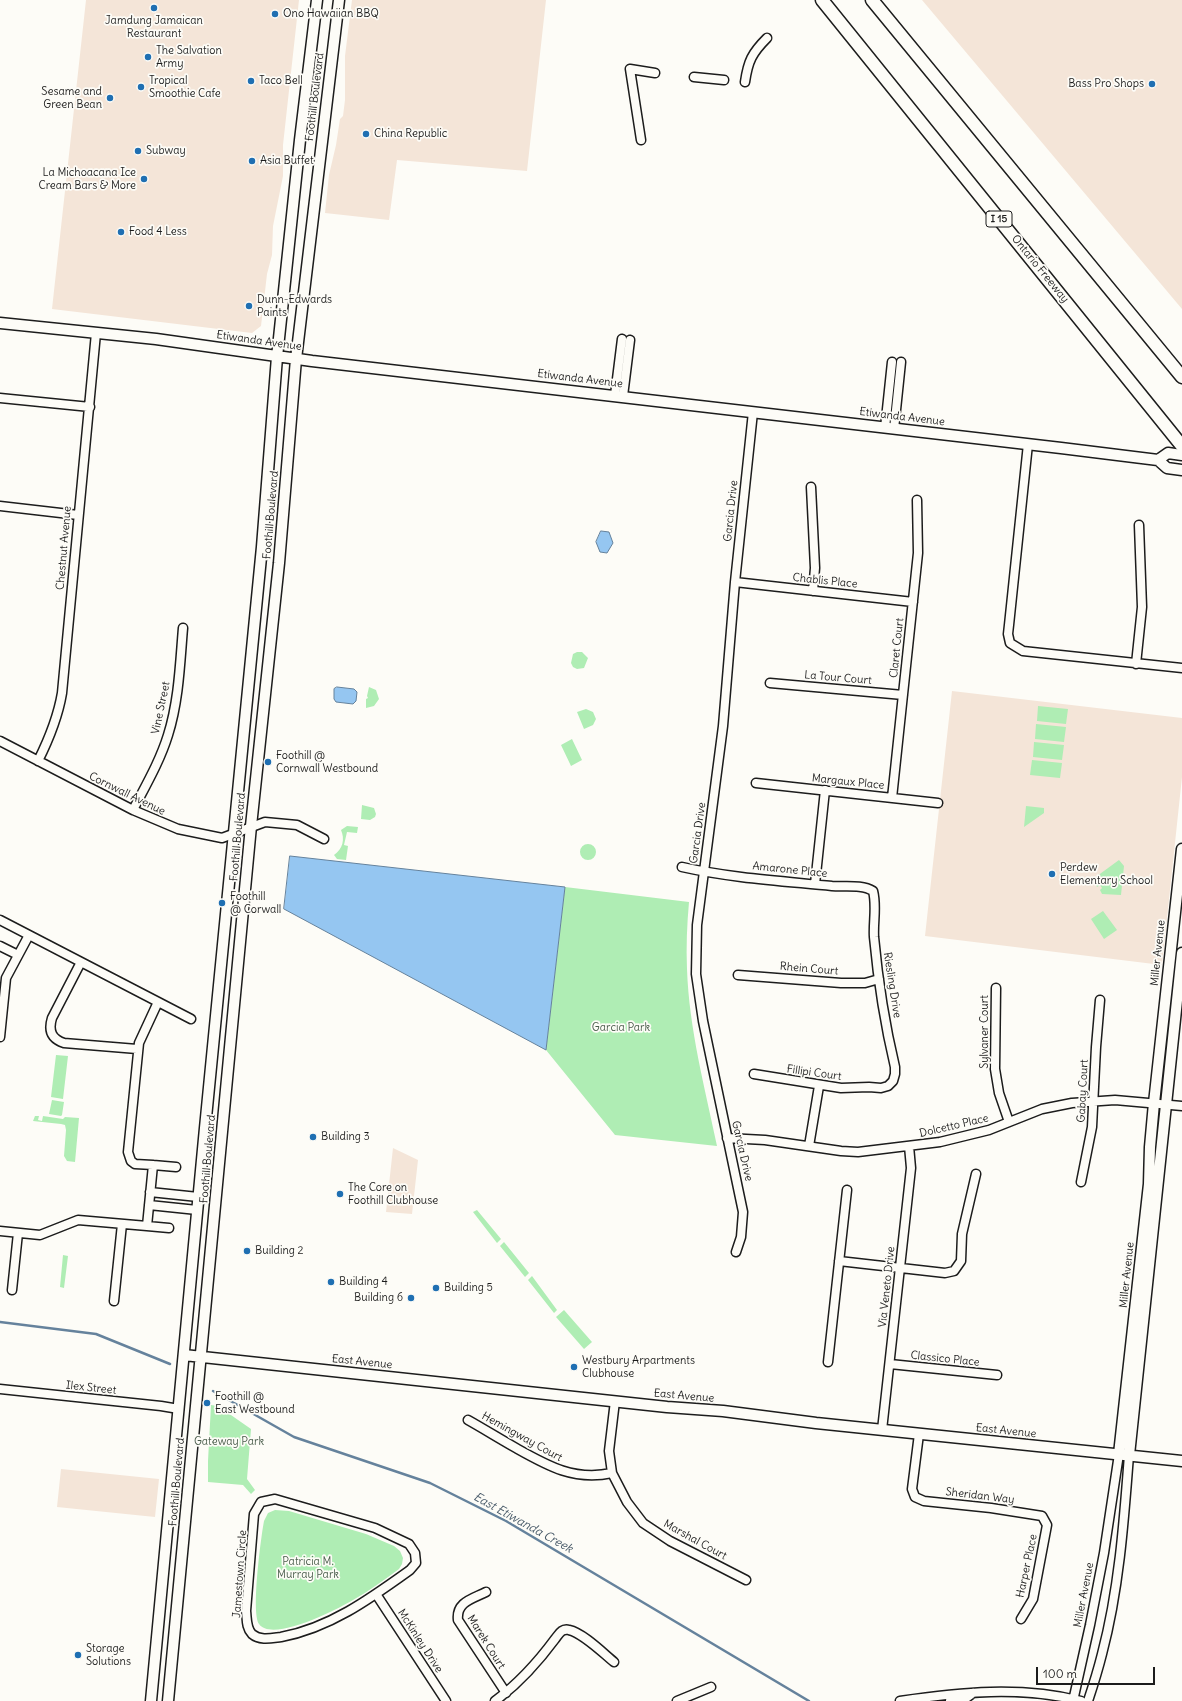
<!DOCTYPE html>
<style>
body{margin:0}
#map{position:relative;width:1182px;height:1701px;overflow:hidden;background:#fdfcf7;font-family:Delius,sans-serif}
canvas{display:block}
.scale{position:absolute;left:1036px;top:1667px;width:119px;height:18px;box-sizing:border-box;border:2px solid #1c1c1c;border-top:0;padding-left:5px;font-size:12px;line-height:14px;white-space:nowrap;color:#1c1c1c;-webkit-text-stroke:3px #fdfcf7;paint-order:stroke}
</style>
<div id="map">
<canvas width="1182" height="1701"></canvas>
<div class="scale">100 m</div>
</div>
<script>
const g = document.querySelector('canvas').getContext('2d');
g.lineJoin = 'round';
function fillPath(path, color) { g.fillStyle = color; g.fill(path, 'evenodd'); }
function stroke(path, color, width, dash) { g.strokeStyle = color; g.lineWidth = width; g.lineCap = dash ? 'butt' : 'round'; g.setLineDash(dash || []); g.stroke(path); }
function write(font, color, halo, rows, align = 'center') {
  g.font = font + ' Delius,sans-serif'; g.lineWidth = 3.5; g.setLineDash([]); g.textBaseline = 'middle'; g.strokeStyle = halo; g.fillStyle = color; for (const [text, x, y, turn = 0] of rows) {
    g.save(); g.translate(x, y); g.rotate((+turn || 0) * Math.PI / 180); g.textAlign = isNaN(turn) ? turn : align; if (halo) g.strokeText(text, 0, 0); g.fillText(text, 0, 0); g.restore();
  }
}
fillPath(new Path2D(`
 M 86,0 L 299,0 L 283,145 L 283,176 L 273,226 L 272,255 L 267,274 L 261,326 L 252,333 L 52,309 Z
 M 352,0 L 546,0 L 527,171 L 397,160 L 389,220 L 325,213 L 329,175 L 336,145 L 340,119 L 343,116 L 345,100 L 345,56 Z
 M 922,0 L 1182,0 L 1182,309 Z
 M 952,691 L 1182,718 L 1182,777 L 1162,965 L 925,936 Z
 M 393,1148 L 418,1160 L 412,1214 L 386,1212 Z
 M 61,1469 L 159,1479 L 155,1517 L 57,1507 Z`), '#f4e5d8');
fillPath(new Path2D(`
 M 577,652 L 582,652 L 588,658 L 584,668 L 577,669 L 573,667 L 571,663 L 573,654 Z
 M 369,687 L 376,690 L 379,699 L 374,706 L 366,708 L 366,699 L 368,698 L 367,696 Z
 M 1038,706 L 1068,709 L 1066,724 L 1037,721 Z
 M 586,709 L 593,712 L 596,719 L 593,725 L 584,729 L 577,712 Z
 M 1036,724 L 1066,727 L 1064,742 L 1035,739 Z
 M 572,739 L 582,760 L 571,766 L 561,745 Z
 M 1034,742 L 1064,745 L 1062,760 L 1033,757 Z
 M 1032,760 L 1062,763 L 1060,778 L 1030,775 Z
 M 362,805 L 374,808 L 376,814 L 375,817 L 370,820 L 361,819 Z
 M 1026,806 L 1044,808 L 1044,813 L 1024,827 Z
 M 347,826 L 358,827 L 357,833 L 347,832 L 344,845 L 348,846 L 346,860 L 337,859 L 334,855 C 343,849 345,839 341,830 Z
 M580 852a8 8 0 1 1 16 0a8 8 0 1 1-16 0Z
 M 1119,860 L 1124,866 L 1121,895 L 1102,894 L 1100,890 L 1102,888 L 1100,885 L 1097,887 L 1093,879 Z
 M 565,887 L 689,902 C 687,924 686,947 687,969 C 689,1029 705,1088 717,1146 L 615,1135 L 546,1050 Z
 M 1103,911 L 1117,930 L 1104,939 L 1091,919 Z
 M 56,1055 L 68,1056 L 63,1099 L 51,1097 Z
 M 52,1100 L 64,1102 L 62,1115 L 61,1116 L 49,1114 Z
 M 35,1116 L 39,1116 L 38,1120 L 42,1121 L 43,1116 L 63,1119 L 65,1117 L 79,1118 L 75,1162 L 67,1161 L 64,1156 L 66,1130 L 65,1125 L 61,1124 L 33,1121 Z
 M 477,1210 L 501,1239 L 497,1243 L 473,1212 Z
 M 504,1242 L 529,1273 L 525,1277 L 500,1246 Z
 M 63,1255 L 68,1256 L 64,1288 L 60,1287 Z
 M 532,1276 L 557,1310 L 554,1313 L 528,1280 Z
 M 564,1310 L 592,1342 L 584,1349 L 556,1317 Z
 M 211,1405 L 218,1406 L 251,1429 L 247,1479 L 255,1490 L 251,1494 L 243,1485 L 208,1482 L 208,1461 Z
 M 275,1510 L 289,1511 L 366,1534 L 394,1546 L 400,1551 L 403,1558 L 402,1564 L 399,1569 C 384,1580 369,1591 353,1600 C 338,1609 272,1643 259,1624 C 251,1612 261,1537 264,1521 L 268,1513 Z`), '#afedb4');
const water = new Path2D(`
 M 601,531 L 609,532 L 613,543 L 607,553 L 600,552 L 596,542 Z
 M 337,687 L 354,689 L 357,692 L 356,701 L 353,704 L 336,702 L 334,699 L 334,689 Z
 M 290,856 L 565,887 L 546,1050 L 284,909 Z`);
fillPath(water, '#95c6f1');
stroke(water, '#65829c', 1);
stroke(new Path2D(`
 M 0,1322 L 96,1334 L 170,1364
 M 213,1391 L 294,1437 L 430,1483 L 506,1521 L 809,1701`), '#65829c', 2.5);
const minor = new Path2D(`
 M 694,77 L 724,80
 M 745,82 C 748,61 752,53 767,38
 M 641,140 L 630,69 L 655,73
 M 615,395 L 622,339
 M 623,396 L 630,340
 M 0,398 L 90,407
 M 885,428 L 892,362
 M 894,429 L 901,362
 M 1028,444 L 1009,625 L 1008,634 L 1010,643 L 1023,651 L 1182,668
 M 811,487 L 815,568 L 813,591
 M 0,506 L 78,515
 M 735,582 L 913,602
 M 1136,664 L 1142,607 L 1139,525
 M 770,683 L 903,695
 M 0,741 L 133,810 L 178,829 L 222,838 L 265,822 L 297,825 L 324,839
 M 38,761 C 49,739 58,717 62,693 L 96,333
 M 756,783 L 938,803
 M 892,798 L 918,553 L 917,500
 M 133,810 C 146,785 160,761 168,735 C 179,700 180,663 183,628
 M 682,867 C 731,878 782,881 832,886 C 845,887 862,884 873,891 C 877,906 873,922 874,937 C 878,980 885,1025 895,1067 L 895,1074 L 893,1081 L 888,1086 L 881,1088 L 869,1087 L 841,1088 L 754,1074
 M 815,884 L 825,790
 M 0,920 L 191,1019
 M 0,946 L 18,955
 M 81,962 L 52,1018 C 48,1031 52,1039 64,1043 L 137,1049
 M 738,975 L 841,983 L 865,983 L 879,979
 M 996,988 L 995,1069 L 999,1093 L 1009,1122
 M 0,1037 L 6,978 L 29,935
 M 727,1138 L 765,1140 L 841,1151 L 858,1152 L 940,1142 L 989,1130 L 1042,1109 L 1072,1103 L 1115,1100 L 1182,1106
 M 809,1146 L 819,1086
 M 153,1165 L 176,1167
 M 1081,1182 L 1092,1127 L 1096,1047 L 1100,1000
 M 150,1192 L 198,1197
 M 149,1205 L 197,1210
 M 147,1226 L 169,1228
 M 0,1231 L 40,1235 L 78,1220 L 147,1226 L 153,1165 L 135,1164 L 131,1161 L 128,1152 L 139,1043 L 158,1002
 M 736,1252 L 741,1237 L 743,1212 L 703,1021 L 696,974 L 697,925 L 723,726 L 735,582 L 753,412
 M 839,1261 L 945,1273 L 954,1271 L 961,1261 L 962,1234 L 976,1174
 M 12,1290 L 18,1233
 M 114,1301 L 122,1224
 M 828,1362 L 847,1190
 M 890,1364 L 997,1375
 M 0,1389 L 161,1406 L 179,1409
 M 615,1401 L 609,1451 L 612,1473 L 627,1502 L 643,1523 L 670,1541 L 746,1580
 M 468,1420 C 484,1429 500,1439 516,1448 C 548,1466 574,1481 612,1473
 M 882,1430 L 911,1168 L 909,1146
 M 919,1434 L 912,1489 L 915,1497 L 924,1501 L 991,1508 L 1042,1516 L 1047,1525 L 1033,1599 L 1021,1619
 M 275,1499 L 375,1528 L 409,1544 L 415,1553 L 416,1563 L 410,1570 C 371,1598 330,1628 281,1637 C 272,1638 260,1641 252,1634 C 246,1628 247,1619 246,1611 L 254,1514 L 261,1502 Z
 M 486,1592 C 472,1599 456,1602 458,1620 L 506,1693
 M 376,1594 L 446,1701
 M 495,1701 C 518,1684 538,1662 555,1639 C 559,1634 562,1628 569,1630 C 583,1633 603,1653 614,1662
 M 677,1701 L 711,1687
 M 900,1701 C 960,1692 1021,1686 1081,1701
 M 950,1701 L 965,1699 L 973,1693
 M 1073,1701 L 1090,1625 L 1104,1553 L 1119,1454
 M 1088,1701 C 1093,1686 1098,1670 1102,1654 C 1119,1590 1124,1521 1129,1455`);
const major = new Path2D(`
 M 0,323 L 156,339 L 312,361 L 1061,448 L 1158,460 L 1167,468 L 1182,470
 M 1158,460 L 1168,453 L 1182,455
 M 184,1355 L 667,1407 L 723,1411 L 816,1423 L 1182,1461
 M 1119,1454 L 1149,1184 L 1150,1147 L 1154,1103 L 1182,849
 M 1129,1455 L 1182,953
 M 151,1701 L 205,1128 L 262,547 L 277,357 L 300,140 L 317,0
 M 168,1701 L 251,826 L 279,563 L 296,359 L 339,0`);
const highway = new Path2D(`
 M 822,0 L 1182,446
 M 872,0 L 1182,377`);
stroke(minor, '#1c1c1c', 11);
stroke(major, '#1c1c1c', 13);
stroke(highway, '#1c1c1c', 15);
stroke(minor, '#fdfcf7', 8);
stroke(major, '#fdfcf7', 10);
stroke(highway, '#fdfcf7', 12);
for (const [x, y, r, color] of [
 [154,8,4,"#1f6fb2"],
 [275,14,4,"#1f6fb2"],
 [148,57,4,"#1f6fb2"],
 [251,81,4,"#1f6fb2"],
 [1152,84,4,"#1f6fb2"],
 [141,87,4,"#1f6fb2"],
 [110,98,4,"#1f6fb2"],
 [366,134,4,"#1f6fb2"],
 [138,151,4,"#1f6fb2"],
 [252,161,4,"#1f6fb2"],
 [144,179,4,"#1f6fb2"],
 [121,232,4,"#1f6fb2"],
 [249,306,4,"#1f6fb2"],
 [268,762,4,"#1f6fb2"],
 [1052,874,4,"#1f6fb2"],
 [222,903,4,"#1f6fb2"],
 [313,1137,4,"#1f6fb2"],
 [340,1194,4,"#1f6fb2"],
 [247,1251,4,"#1f6fb2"],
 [331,1282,4,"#1f6fb2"],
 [436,1288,4,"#1f6fb2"],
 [411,1298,4,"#1f6fb2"],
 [574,1367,4,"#1f6fb2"],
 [207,1403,4,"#1f6fb2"],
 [78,1655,4,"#1f6fb2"]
]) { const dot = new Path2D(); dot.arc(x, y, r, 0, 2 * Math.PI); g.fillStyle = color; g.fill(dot); stroke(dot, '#fdfcf7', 1.5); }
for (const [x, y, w] of [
 [999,219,26]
]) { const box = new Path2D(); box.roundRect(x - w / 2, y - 8, w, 16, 3); g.fillStyle = '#fdfcf7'; g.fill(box); stroke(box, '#1c1c1c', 1); }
write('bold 10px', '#1c1c1c', null, [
 ["I 15",999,219]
]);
write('11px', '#1c1c1c', '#fdfcf7', [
 ["Ono Hawaiian BBQ",283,14],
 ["Jamdung Jamaican",154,21,"center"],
 ["Restaurant",154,34,"center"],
 ["The Salvation",156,51],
 ["Army",156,64],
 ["Tropical",149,81],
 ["Smoothie Cafe",149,94],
 ["Taco Bell",259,81],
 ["Bass Pro Shops",1144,84,"right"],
 ["Sesame and",102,92,"right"],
 ["Green Bean",102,105,"right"],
 ["China Republic",374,134],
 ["Subway",146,151],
 ["Asia Buffet",260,161],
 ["La Michoacana Ice",136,173,"right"],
 ["Cream Bars & More",136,186,"right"],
 ["Food 4 Less",129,232],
 ["Dunn-Edwards",257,300],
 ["Paints",257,313],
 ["Foothill @",276,756],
 ["Cornwall Westbound",276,769],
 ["Perdew",1060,868],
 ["Elementary School",1060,881],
 ["Foothill",230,897],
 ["@ Corwall",230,910],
 ["Building 3",321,1137],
 ["The Core on",348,1188],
 ["Foothill Clubhouse",348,1201],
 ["Building 2",255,1251],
 ["Building 4",339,1282],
 ["Building 5",444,1288],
 ["Building 6",403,1298,"right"],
 ["Westbury Arpartments",582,1361],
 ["Clubhouse",582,1374],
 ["Foothill @",215,1397],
 ["East Westbound",215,1410],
 ["Storage",86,1649],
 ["Solutions",86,1662]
], 'left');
write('11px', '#1c1c1c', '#fdfcf7', [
 ["Foothill Boulevard",315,97,-83],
 ["Ontario Freeway",1040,269,51],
 ["Etiwanda Avenue",259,341,8],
 ["Etiwanda Avenue",580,379,7],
 ["Etiwanda Avenue",902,417,7],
 ["Garcia Drive",731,511,-84],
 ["Foothill Boulevard",271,515,-85],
 ["Chestnut Avenue",64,548,-85],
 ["Chablis Place",825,581,6],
 ["Claret Court",897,648,-84],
 ["La Tour Court",838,678,5],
 ["Vine Street",161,708,-78],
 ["Margaux Place",848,782,6],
 ["Cornwall Avenue",127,794,26],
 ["Garcia Drive",698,833,-82],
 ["Foothill Boulevard",238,837,-85],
 ["Amarone Place",790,870,6],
 ["Miller Avenue",1158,953,-84],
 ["Rhein Court",809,969,5],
 ["Riesling Drive",892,985,81],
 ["Sylvaner Court",985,1032,-90],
 ["Fillipi Court",814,1073,8],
 ["Gabay Court",1083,1091,-87],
 ["Dolcetto Place",954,1126,-13],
 ["Garcia Drive",742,1151,77],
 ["Foothill Boulevard",208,1159,-85],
 ["Miller Avenue",1127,1275,-84],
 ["Via Veneto Drive",887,1287,-84],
 ["Classico Place",945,1359,6],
 ["East Avenue",362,1362,6],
 ["Ilex Street",91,1388,6],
 ["East Avenue",684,1396,5],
 ["East Avenue",1006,1431,6],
 ["Hemingway Court",522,1437,29],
 ["Foothill Boulevard",177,1482,-85],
 ["Sheridan Way",980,1496,7],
 ["Marshal Court",695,1540,29],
 ["Harper Place",1027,1566,-78],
 ["Jamestown Circle",240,1574,-86],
 ["Miller Avenue",1084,1595,-79],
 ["McKinley Drive",420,1641,57],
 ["Marek Court",486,1642,58]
]);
write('11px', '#485b4a', '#fdfcf7', [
 ["Garcia Park",621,1028],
 ["Gateway Park",229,1442],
 ["Patricia M.",308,1562],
 ["Murray Park",308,1575]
]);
write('italic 12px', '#465867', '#fdfcf7', [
 ["East Etiwanda Creek",523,1523,29]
]);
</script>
